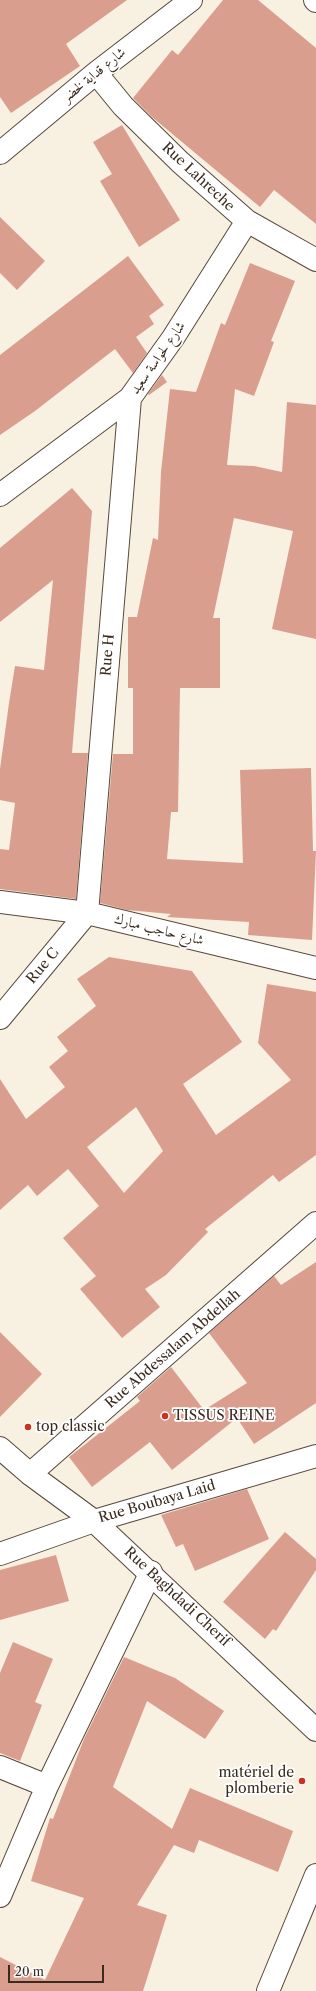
<!DOCTYPE html>
<meta charset="utf-8">
<style>
body{margin:0}
#map{position:relative;width:316px;height:1991px;overflow:hidden;background:#f8f0e1;font-family:"Libre Caslon Text",serif}
canvas{display:block}
.scale{position:absolute;left:8px;top:1965px;width:96px;height:18px;box-sizing:border-box;border:2px solid #3b2a1e;border-top:0;padding-left:5px;font-size:12px;line-height:14px;white-space:nowrap;color:#3b2a1e;-webkit-text-stroke:3px #fff;paint-order:stroke}
</style>
<div id="map">
<canvas width="316" height="1991"></canvas>
<div class="scale">20 m</div>
</div>
<script>
const g = document.querySelector('canvas').getContext('2d');
g.lineJoin = 'round';
function fillPath(path, color) { g.fillStyle = color; g.fill(path, 'evenodd'); }
function stroke(path, color, width, dash) { g.strokeStyle = color; g.lineWidth = width; g.lineCap = dash ? 'butt' : 'round'; g.setLineDash(dash || []); g.stroke(path); }
function write(font, color, halo, rows, align = 'center') {
  g.font = font + ' "Libre Caslon Text",Amiri,serif'; g.lineWidth = 3.5; g.setLineDash([]); g.textBaseline = 'middle'; g.strokeStyle = halo; g.fillStyle = color; for (const [text, x, y, turn = 0] of rows) {
    g.save(); g.translate(x, y); g.rotate((+turn || 0) * Math.PI / 180); g.textAlign = isNaN(turn) ? turn : align; if (halo) g.strokeText(text, 0, 0); g.fillText(text, 0, 0); g.restore();
  }
}
fillPath(new Path2D(`
 M 0,0 L 127,0 L 66,44 L 80,66 L 11,113 L 0,97 Z
 M 223,0 L 258,0 L 316,48 L 316,224 L 274,190 L 260,207 L 152,117 L 133,98 L 172,50 L 178,55 Z
 M 122,125 L 180,220 L 139,247 L 100,181 L 112,174 L 93,142 Z
 M 0,217 L 45,261 L 17,290 L 0,273 Z
 M 128,256 L 164,305 L 149,316 L 154,324 L 136,337 L 147,353 L 133,373 L 115,349 L 35,411 L 0,435 L 0,355 Z
 M 250,263 L 295,281 L 271,341 L 274,342 L 254,396 L 235,389 L 227,465 L 254,466 L 282,472 L 287,402 L 316,405 L 316,639 L 272,629 L 293,531 L 234,518 L 213,618 L 220,618 L 220,688 L 180,688 L 178,812 L 171,812 L 167,859 L 243,863 L 240,770 L 311,768 L 313,851 L 316,851 L 312,940 L 248,935 L 249,922 L 167,917 L 171,914 L 127,910 L 100,903 L 113,754 L 133,754 L 133,688 L 128,688 L 128,617 L 137,617 L 153,538 L 158,540 L 161,472 L 170,389 L 196,392 L 221,323 L 225,325 Z
 M 162,375 L 167,382 L 149,395 L 148,394 Z
 M 72,488 L 92,511 L 72,753 L 88,753 L 76,899 L 0,889 L 0,849 L 9,850 L 15,803 L 0,800 L 0,769 L 9,703 L 15,666 L 44,670 L 53,580 L 0,622 L 0,548 Z
 M 109,957 L 192,971 L 242,1042 L 183,1084 L 216,1135 L 291,1080 L 258,1043 L 267,984 L 316,992 L 316,1155 L 279,1182 L 273,1175 L 205,1229 L 208,1232 L 166,1275 L 145,1289 L 160,1307 L 122,1338 L 80,1289 L 96,1276 L 63,1238 L 99,1206 L 68,1169 L 37,1196 L 28,1185 L 0,1210 L 0,1079 L 26,1119 L 65,1087 L 49,1067 L 68,1051 L 57,1037 L 96,1006 L 77,979 ZM 136,1107 L 163,1151 L 124,1193 L 87,1147 Z
 M 316,1262 L 316,1403 L 254,1444 L 237,1418 L 172,1470 L 150,1442 L 92,1487 L 69,1457 L 140,1401 L 137,1397 L 171,1367 L 204,1410 L 247,1383 L 209,1333 L 274,1276 L 281,1285 Z
 M 0,1332 L 42,1374 L 0,1417 Z
 M 247,1489 L 269,1539 L 195,1571 L 183,1544 L 176,1547 L 161,1515 Z
 M 285,1532 L 316,1559 L 316,1570 L 276,1631 L 273,1629 L 265,1639 L 223,1602 Z
 M 56,1555 L 69,1601 L 0,1620 L 0,1570 Z
 M 13,1642 L 53,1659 L 35,1702 L 42,1705 L 20,1761 L 0,1753 L 0,1673 Z
 M 124,1657 L 175,1678 L 224,1711 L 205,1739 L 147,1701 L 113,1787 L 172,1829 L 190,1788 L 293,1831 L 278,1872 L 199,1840 L 194,1853 L 174,1845 L 137,1905 L 167,1915 L 143,1991 L 0,1991 L 0,1957 L 45,1980 L 84,1898 L 31,1881 L 50,1818 L 53,1819 L 84,1739 Z`), '#da9e8e');
const minor = new Path2D(`
 M 315,0 L 316,1
 M 96,73 L 123,106 L 180,162 L 247,221 L 316,260
 M 0,153 L 96,73 L 191,0
 M 0,495 L 130,398 L 173,338 L 247,221
 M 0,902 L 87,913 L 316,968
 M 0,1018 L 87,913 L 130,398
 M 0,1554 L 94,1521 L 316,1456
 M 0,1767 L 47,1786
 M 0,1896 L 47,1786 L 151,1572
 M 268,1991 L 316,1875`);
const secondary = new Path2D(`
 M 0,1448 L 30,1474 L 94,1521 L 316,1730
 M 30,1474 L 316,1223`);
stroke(minor, '#57483b', 24);
stroke(secondary, '#57483b', 24);
stroke(minor, '#fff', 22);
stroke(secondary, '#fff', 22);
for (const [x, y, r, color] of [
 [165,1416,4,"#c8321e"],
 [28,1427,4,"#c8321e"],
 [302,1781,4,"#c8321e"]
]) { const dot = new Path2D(); dot.arc(x, y, r, 0, 2 * Math.PI); g.fillStyle = color; g.fill(dot); stroke(dot, '#fff', 1.5); }
write('14px', '#3b2a1e', '#fff', [
 ["شارع قداية لخضر",94,75,-39],
 ["Rue Lahreche",198,177,43],
 ["شارع لحواسة سعيد",158,358,-55],
 ["Rue H",108,655,-85],
 ["شارع حاجب مبارك",159,930,14],
 ["Rue C",43,966,-50],
 ["Rue Abdessalam Abdellah",173,1349,-41],
 ["Rue Boubaya Laid",157,1502,-16],
 ["Rue Baghdadi Cherif",177,1597,43]
]);
write('14px', '#3b2a1e', '#fff', [
 ["TISSUS REINE",173,1416],
 ["top classic",36,1427],
 ["matériel de",294,1773,"right"],
 ["plomberie",294,1789,"right"]
], 'left');
</script>
